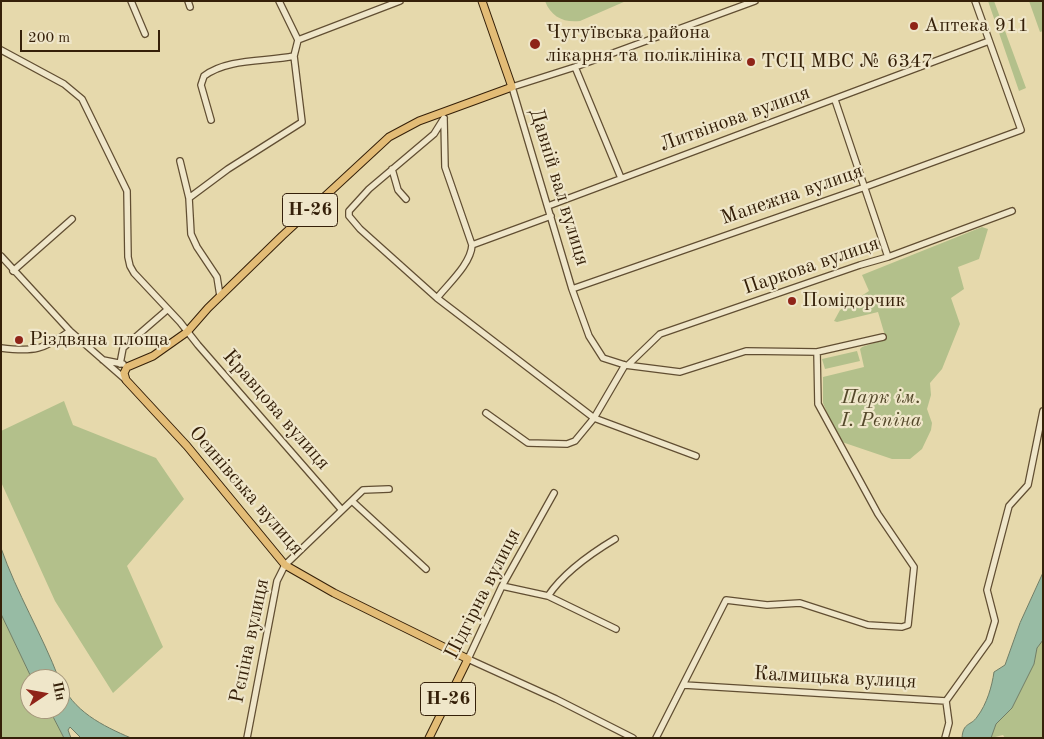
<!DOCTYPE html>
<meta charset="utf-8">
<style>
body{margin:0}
#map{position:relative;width:1044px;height:739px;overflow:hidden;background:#e6d9ac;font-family:"Old Standard TT",serif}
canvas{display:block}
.frame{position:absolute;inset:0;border:2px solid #352009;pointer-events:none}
.north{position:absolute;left:20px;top:669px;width:50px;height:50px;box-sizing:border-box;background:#efe6c9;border:1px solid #a5977c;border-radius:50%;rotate:78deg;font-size:14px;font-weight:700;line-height:20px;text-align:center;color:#352009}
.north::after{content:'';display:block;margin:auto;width:18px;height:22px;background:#8f2418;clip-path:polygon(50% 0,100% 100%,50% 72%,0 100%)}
.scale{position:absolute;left:20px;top:30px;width:140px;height:22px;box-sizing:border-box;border:2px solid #352009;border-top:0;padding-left:6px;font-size:15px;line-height:18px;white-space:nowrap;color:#352009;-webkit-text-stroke:4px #efe6c9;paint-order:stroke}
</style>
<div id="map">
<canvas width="1044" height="739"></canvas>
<div class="frame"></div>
<div class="north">Пн</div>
<div class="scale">200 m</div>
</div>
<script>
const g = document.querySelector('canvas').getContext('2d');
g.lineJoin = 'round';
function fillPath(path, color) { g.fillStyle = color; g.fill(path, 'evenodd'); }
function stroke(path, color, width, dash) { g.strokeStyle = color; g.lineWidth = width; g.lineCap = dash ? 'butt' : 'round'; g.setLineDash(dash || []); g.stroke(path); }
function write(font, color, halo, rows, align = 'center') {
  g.font = font + ' "Old Standard TT",serif'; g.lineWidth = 4.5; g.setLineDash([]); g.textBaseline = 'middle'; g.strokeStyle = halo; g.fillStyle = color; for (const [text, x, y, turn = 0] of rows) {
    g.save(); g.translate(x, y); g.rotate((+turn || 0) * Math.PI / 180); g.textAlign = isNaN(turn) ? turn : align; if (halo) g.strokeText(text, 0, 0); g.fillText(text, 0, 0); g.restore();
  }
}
fillPath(new Path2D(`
 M 545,1 L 626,1 L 580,21 C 564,23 551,17 545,1 Z
 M 988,1 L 994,1 L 1026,88 L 1019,91 Z
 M 1029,1 L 1043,1 L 1043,31 L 1040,32 Z
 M 982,227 L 988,229 L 979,259 L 958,267 L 964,289 L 951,298 L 960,324 L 942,369 L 930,383 L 931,395 L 927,409 L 932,423 L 931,430 L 922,449 L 910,459 L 892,459 L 839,441 L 823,403 L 823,377 L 864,367 L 860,349 L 862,347 L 886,339 L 878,312 L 837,322 L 834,321 L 840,310 L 869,291 L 862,275 Z
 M 857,351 L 860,361 L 825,369 L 822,359 Z
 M 64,401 L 73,425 L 156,458 L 184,499 L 127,566 L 163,647 L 113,693 L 55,601 L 1,482 L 1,431 Z
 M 1,614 L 32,679 L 30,679 L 30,709 L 49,709 L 64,738 L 1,738 Z
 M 1043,640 L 1043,738 L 1005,738 L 1003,735 L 991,738 L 996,723 L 1012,708 L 1034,664 L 1036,648 Z`), '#b3c08b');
const water = new Path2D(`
 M 1,548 C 17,594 42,634 59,679 L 32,679 L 1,614 Z
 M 1043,573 L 1043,640 L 1037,648 L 1034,664 L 1012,708 L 996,724 L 991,738 L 962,738 C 963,722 971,726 977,717 C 987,704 992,686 994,672 L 1005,665 L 1020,623 Z
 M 60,680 C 72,711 103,726 131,738 L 81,738 L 70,727 L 68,730 L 71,738 L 64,738 L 49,709 L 60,709 Z`);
fillPath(water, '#97bba4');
stroke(water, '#707d66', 1);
const minor = new Path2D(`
 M 131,1 L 145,34
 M 188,1 L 190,7
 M 755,1 L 575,67 L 512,87 L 572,289 L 589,336 L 603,358 L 625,365 L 680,372 L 746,351 L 817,352 L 883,337
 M 298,40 L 400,1
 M 1,50 L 64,84 L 82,99 L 127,191 L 128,257 L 130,266 L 134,273 L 180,322 L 198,345 L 341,509
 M 575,67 L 621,178
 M 835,100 L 888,257
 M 444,118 L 434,134 L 369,189 L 349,211 L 349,216 L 360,229 L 437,298 L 594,418 L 696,456
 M 211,120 L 201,85 L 204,76 C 228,58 266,62 294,56
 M 180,161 L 189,198 L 191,234 L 197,247 L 217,277 L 220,296
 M 392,169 L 398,190 L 406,199
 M 189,198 L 228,169 L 302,122 L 294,56 L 298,40 L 279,1
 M 548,206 L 989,41
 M 472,245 L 551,216
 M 1,256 L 70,331 L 126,380
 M 13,271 L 72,219
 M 572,289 L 865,187 L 1021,130 L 975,1
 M 437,298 C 448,284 471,264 472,245 L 445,167 L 444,119
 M 1,348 C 34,352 43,350 70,331
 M 103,360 L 123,364
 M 120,364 L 123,348 L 168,309
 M 629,364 L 660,334 L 860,265 L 888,257 L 1012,211
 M 486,413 L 528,443 L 567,444 L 575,441 L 594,418 L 625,365
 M 554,493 L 502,586 L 468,659 L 556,699 L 633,738
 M 352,501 L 426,569
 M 502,586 L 548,596 L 616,629
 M 548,596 C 564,572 590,554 615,539
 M 684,685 L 946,701
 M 946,701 L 989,641 L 995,621 L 987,590 L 1009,506 L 1028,485 L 1043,411
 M 247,738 L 277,581 L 285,565 L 363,490 L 389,489
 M 656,738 L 726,600 L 767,605 L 800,603 L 868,625 L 902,627 L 908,625 L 914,567 L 878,514 L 818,404 L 817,352
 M 945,738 L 949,723 L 946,701`);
const major = new Path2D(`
 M 429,738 L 468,659 L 334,593 L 285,565 L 187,446 L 126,380 L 124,373 L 127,367 L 153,356 L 187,332 L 208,308 L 282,236 L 389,137 L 419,121 L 512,87 L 482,1`);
stroke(minor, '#614e32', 8);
stroke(major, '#352009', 9);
stroke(minor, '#efe6c9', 5.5);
stroke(major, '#e3bc76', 7);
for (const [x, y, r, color] of [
 [914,26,5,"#8f2418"],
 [535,44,6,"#8f2418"],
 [751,62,5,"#8f2418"],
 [792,301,5,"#8f2418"],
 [19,340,5,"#8f2418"]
]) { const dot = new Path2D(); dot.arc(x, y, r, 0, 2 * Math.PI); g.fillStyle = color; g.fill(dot); stroke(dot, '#efe6c9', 2); }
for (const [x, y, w] of [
 [310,210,55],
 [448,699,55]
]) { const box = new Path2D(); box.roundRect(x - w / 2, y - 16.5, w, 33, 4); g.fillStyle = '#efe6c9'; g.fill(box); stroke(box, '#352009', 1); }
write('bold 19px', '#352009', null, [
 ["Н-26",310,210],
 ["Н-26",448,699]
]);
write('20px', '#352009', '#efe6c9', [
 ["Аптека 911",924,26],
 ["Чугуївська района",546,33],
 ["лікарня та поліклініка",546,56],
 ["ТСЦ МВС № 6347",761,62],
 ["Помідорчик",802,301],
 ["Різдвяна площа",29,340]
], 'left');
write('20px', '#352009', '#efe6c9', [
 ["Литвінова вулиця",735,119,-20],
 ["Давній вал вулиця",559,187,73],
 ["Манежна вулиця",792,195,-19],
 ["Паркова вулиця",811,266,-19],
 ["Кравцова вулиця",276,410,49],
 ["Осинівська вулиця",246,491,49],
 ["Підгірна вулиця",483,594,-63],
 ["Рєпіна вулиця",250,641,-78],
 ["Калмицька вулиця",835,678,3]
]);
write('italic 20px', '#54482a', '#efe6c9', [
 ["Парк ім.",881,398],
 ["І. Рєпіна",881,421]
]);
</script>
